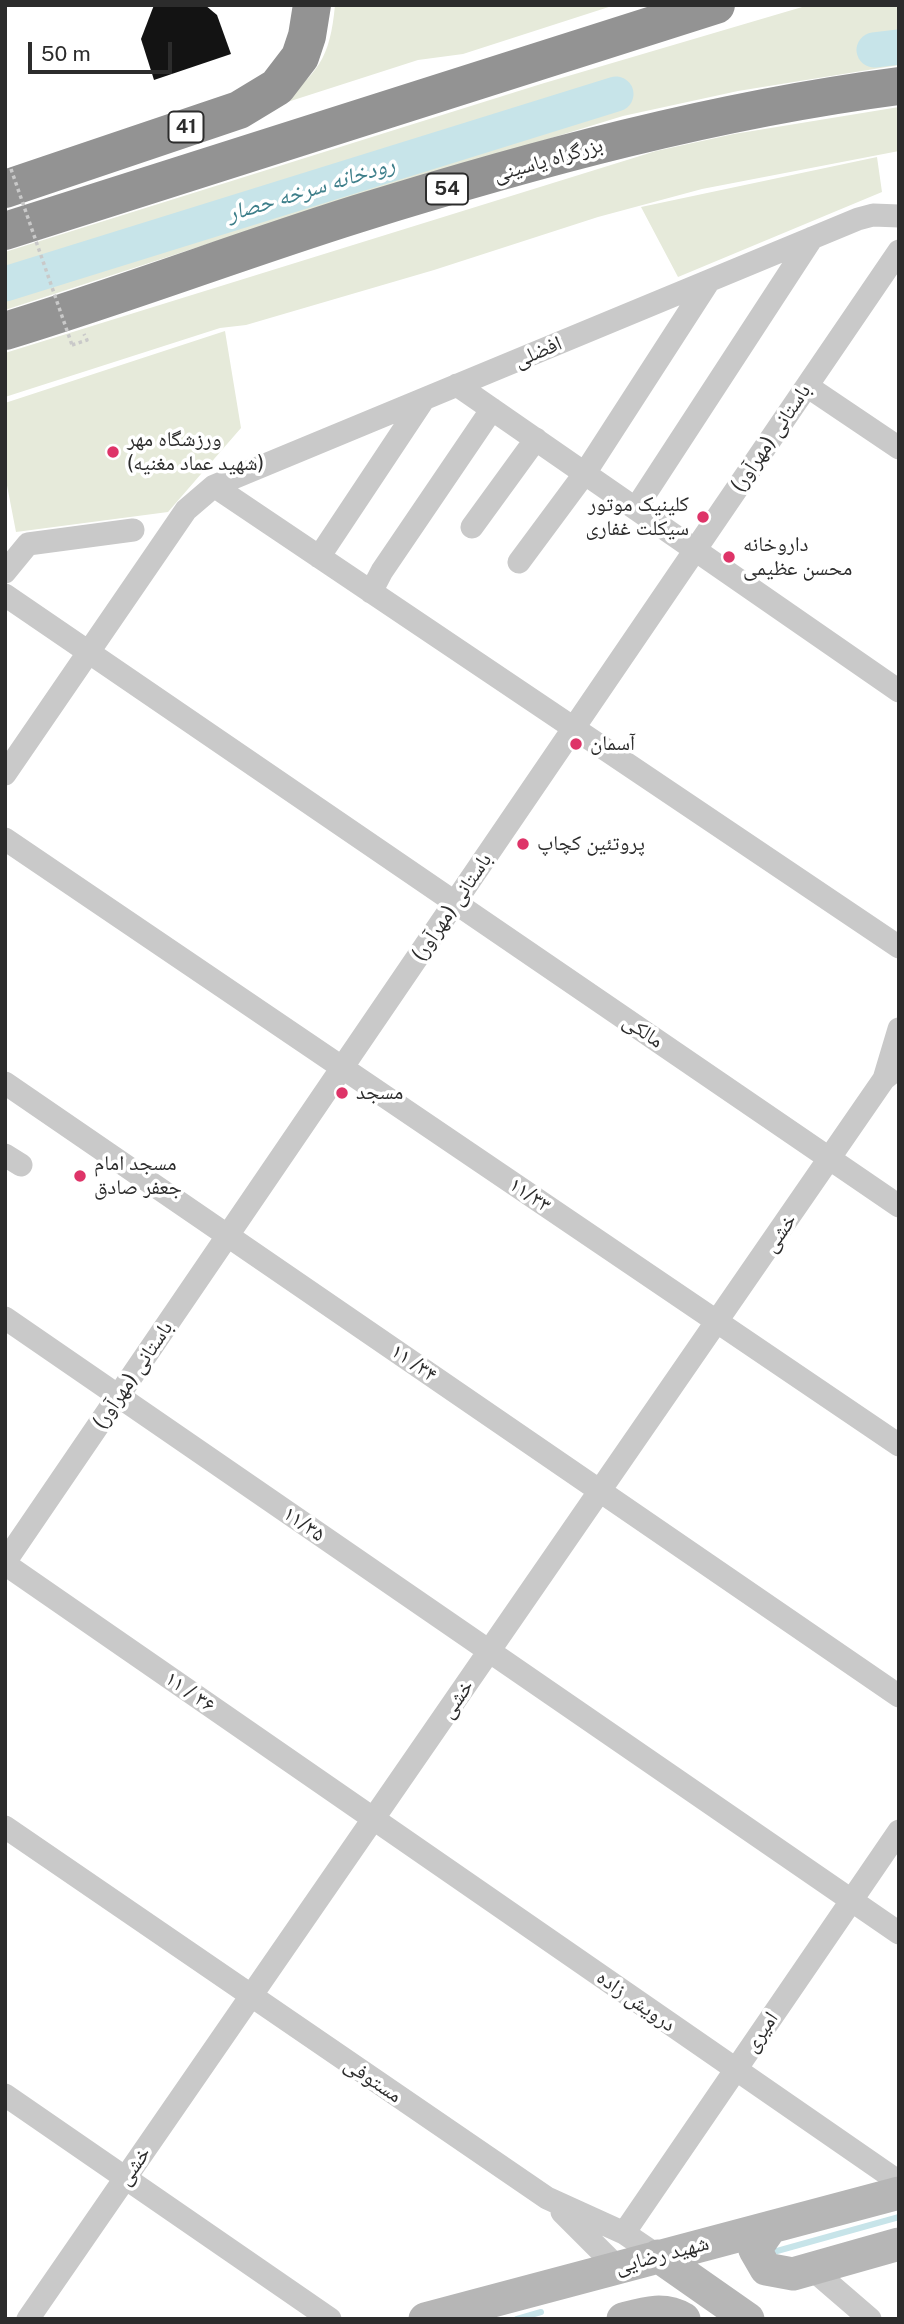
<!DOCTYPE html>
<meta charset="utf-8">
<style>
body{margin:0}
#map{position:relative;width:904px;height:2324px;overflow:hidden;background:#fff;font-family:"Public Sans",sans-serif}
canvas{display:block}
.frame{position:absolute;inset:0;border:7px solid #2c2c2c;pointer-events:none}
.scale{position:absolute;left:28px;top:42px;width:144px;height:32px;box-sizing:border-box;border:4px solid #2c2c2c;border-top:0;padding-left:9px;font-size:21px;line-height:24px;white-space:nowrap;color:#2c2c2c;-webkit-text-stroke:5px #fff;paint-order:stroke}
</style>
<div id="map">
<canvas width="904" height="2324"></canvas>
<div class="frame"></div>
<div class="scale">50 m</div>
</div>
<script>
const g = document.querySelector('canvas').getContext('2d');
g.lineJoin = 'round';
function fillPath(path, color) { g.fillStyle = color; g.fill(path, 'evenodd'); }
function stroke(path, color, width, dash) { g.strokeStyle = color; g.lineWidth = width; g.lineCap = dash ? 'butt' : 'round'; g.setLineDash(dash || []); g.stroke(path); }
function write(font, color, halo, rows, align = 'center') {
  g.font = font + ' "Public Sans","Noto Naskh Arabic",sans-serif'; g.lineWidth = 7; g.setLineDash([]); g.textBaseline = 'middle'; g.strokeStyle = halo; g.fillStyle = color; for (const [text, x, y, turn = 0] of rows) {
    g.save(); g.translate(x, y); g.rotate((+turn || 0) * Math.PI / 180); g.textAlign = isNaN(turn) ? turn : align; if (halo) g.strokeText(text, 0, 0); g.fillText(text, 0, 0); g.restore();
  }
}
fillPath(new Path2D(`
 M 335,5 L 615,5 L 463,54 L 418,60 L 275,106 C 318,74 330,59 335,5 Z
 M 809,5 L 899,5 L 899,65 L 738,91 L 623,116 L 232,236 L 5,310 L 5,252 L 541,84 Z
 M 899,107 L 899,151 L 702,189 L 598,217 L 434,270 L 246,325 L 220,328 L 5,397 L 5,353 L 656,151 L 734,134 Z
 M 877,157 L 882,192 L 678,277 L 641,207 Z
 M 225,331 L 241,428 L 168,512 L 16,532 L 5,475 L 5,403 Z`), '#e6eada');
stroke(new Path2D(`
 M 777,2251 L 899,2217
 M 517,2319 L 541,2312`), '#c7e4e9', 6);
stroke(new Path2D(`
 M 874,50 L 899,47
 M 5,284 L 616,94`), '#c7e4e9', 35);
fillPath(new Path2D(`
 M 154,5 L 205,5 L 217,15 L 231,54 L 154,80 L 141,39 Z`), '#131313');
stroke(new Path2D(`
 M 72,345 L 87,340 L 84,334`), '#c9c9c9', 3.5, [3.5, 3.5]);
stroke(new Path2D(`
 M 457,385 L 899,691
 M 807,386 L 899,448
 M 214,486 L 899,947
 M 636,508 L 812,238
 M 472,527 L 536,439
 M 319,557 L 424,399
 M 519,562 L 585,473 L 709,281
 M 5,572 L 28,544 L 133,530
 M 371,592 L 382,571 L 492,409
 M 5,595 L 899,1206
 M 5,774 L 186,510 L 214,486 L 858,219 L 873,215 L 899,216
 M 5,839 L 899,1445
 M 884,1079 L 899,1029
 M 5,1083 L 899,1696
 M 5,1155 L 21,1165
 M 5,1318 L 899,1933
 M 5,1562 L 899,251
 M 5,1564 L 899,2182
 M 5,1827 L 547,2198 L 624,2233 L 658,2256
 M 5,2095 L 330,2319
 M 562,2212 L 617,2267
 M 624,2233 L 899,1831
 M 812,2269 L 870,2319
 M 28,2319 L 884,1079 L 899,1067`), '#c9c9c9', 23);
stroke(new Path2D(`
 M 771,2227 L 755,2250 L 766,2269 L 793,2274 L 899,2244
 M 658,2256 L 748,2319
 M 425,2319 L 899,2193
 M 623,2319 C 645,2313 664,2307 684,2319`), '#b6b6b6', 33);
stroke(new Path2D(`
 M 5,189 L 239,110 L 277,87 L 300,57 L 307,36 L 312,5
 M 5,231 L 716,5
 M 5,331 C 124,295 239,251 357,214 C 534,159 715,110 899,86`), '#939393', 38);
stroke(new Path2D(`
 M 11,169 L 72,345`), '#c9c9c9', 3.5, [3.5, 3.5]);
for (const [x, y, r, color] of [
 [113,452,7,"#de3468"],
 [703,517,7,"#de3468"],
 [729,557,7,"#de3468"],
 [576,744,7,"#de3468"],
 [523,844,7,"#de3468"],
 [342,1093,7,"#de3468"],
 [80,1176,7,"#de3468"]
]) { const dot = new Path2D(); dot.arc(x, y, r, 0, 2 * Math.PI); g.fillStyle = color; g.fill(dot); stroke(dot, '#fff', 2.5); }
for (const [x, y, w] of [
 [186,127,35],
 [447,189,42]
]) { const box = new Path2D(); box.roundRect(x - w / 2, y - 15.5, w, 31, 5); g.fillStyle = '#fff'; g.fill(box); stroke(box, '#2c2c2c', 2); }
write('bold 19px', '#2c2c2c', null, [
 ["41",186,127],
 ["54",447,189]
]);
write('21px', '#2c2c2c', '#fff', [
 ["بزرگراه یاسینی",548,160,-16],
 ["افضلی",538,352,-23],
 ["باستانی (مهرآور)",771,438,-56],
 ["باستانی (مهرآور)",452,907,-56],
 ["مالکی",643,1031,34],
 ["۱۱/۳۳",530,1195,34],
 ["خشی",780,1233,-55],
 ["۱۱ /۳۴",414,1363,34],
 ["باستانی (مهرآور)",133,1375,-56],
 ["۱۱/۳۵",304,1524,35],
 ["۱۱ / ۳۶",190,1692,35],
 ["خشی",457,1699,-55],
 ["درویش زاده",636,2001,35],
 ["امیری",761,2032,-56],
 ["مستوفی",373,2080,34],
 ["خشی",134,2166,-55],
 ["شهید رضایی",662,2255,-15]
]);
write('21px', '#2c2c2c', '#fff', [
 ["ورزشگاه مهر",127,440],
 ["(شهید عماد مغنیه)",127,464],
 ["کلینیک موتور",689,505,"right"],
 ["سیکلت غفاری",689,529,"right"],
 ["داروخانه",743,545],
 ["محسن عظیمی",743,569],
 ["آسمان",590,744],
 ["پروتئین کچاپ",537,844],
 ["مسجد",356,1093],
 ["مسجد امام",94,1164],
 ["جعفر صادق",94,1188]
], 'left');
write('italic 23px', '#3e7f8a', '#fff', [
 ["رودخانه سرخه حصار",311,189,-17]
]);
</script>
